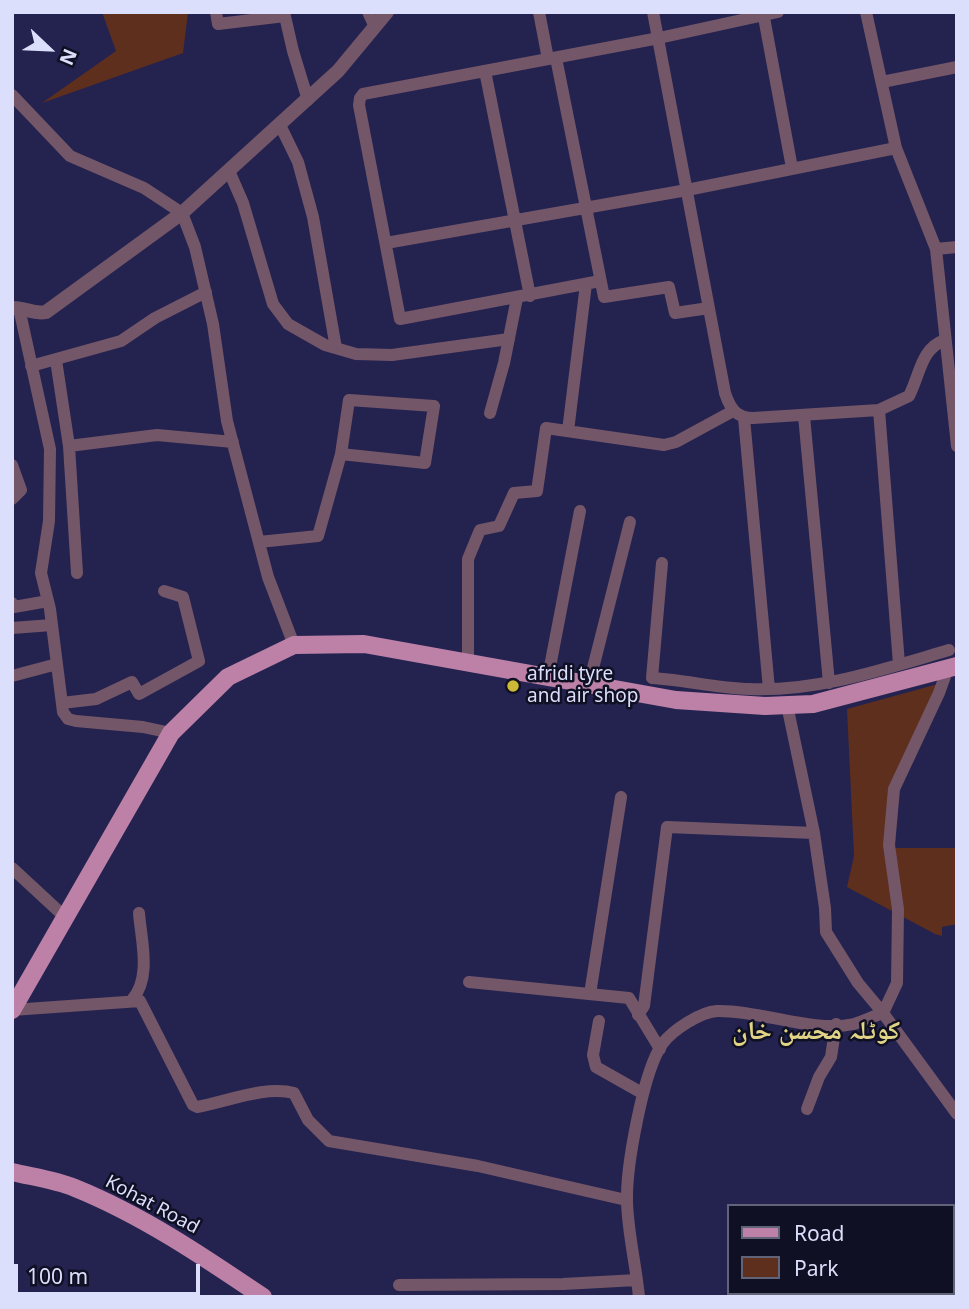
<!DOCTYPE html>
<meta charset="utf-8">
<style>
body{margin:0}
#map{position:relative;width:969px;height:1309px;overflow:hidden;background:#24234f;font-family:"Noto Sans",sans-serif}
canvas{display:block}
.frame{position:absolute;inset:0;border:14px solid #dcdffb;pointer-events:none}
.legend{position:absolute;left:727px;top:1204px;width:228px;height:91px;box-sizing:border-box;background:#0f1023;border:2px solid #616379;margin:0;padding:9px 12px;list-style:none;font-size:21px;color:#dcdffb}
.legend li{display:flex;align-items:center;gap:14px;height:35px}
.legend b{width:35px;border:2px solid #616379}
.north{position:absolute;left:14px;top:14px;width:70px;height:70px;-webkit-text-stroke:5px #0f1023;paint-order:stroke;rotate:113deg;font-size:19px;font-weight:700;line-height:28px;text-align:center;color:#dcdffb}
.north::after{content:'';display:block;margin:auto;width:24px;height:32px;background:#dcdffb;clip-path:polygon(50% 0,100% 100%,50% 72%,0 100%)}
.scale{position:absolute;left:14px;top:1264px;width:186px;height:32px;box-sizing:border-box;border:4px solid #dcdffb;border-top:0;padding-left:9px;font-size:21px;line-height:24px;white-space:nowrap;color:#dcdffb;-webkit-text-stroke:5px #0f1023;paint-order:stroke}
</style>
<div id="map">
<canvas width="969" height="1309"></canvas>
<div class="frame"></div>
<ul class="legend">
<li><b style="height:9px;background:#bd81a8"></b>Road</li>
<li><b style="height:19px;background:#5f2f1e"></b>Park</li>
</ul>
<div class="north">N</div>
<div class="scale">100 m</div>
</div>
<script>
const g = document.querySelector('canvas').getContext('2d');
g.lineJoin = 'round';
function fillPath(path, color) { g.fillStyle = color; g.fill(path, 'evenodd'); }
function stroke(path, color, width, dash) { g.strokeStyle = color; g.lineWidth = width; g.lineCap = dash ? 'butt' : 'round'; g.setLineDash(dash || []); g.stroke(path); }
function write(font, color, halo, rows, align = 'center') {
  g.font = font + ' "Noto Sans","Noto Naskh Arabic",sans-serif'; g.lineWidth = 5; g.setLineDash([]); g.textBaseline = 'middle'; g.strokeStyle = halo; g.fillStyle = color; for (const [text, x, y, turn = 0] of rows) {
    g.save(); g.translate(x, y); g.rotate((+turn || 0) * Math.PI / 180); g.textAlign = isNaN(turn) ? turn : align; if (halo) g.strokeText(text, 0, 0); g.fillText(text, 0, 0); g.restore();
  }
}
fillPath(new Path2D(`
 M 102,12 L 188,12 L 183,53 L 42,103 L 116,51 Z
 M 949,681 L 894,789 L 890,848 L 957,848 L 957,924 L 942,927 L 942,936 L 935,934 L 847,887 L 854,856 L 847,709 Z`), '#5f2f1e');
stroke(new Path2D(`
 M 216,12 L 218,24 L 285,16
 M 284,12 L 293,51 L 308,100
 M 368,12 L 375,27
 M 539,12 L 548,59
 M 653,12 L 725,393 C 730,408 736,418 753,418 L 879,410 L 909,396 C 920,375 921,348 945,340
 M 763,12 L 792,168
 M 866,12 L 896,148 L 936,249 L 957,446
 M 556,58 L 604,297 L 669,287 L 675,313 L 709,308
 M 485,71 L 530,296
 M 882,82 L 957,67
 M 12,95 L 70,156 L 144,188 L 182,213 L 195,247 L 213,324 L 227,421 L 268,577 L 294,645
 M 280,125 L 298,162 L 313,217 L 336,348
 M 229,171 L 243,203 L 273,304 L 288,324 L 325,345 L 356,354 L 392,355 L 509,339
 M 386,243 L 687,190 L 896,148
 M 936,249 L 957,247
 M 600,281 L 400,319 L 359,105 L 360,98 L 363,94 L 659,38 L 778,12
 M 19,308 L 50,449 L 49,521 L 41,573 L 50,609 L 63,712 L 68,719 L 76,721 L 143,727 L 171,733
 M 56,360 L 69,446
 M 31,366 L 121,341 L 155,318 L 206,292
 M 879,410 L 899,664
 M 490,413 L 504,363 L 517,298
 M 804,416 L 829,683
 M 744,418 L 769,689
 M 568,431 L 586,284
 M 12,465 L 21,490 L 12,499
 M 259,542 L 318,536 L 341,454 L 425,463 L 434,406 L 349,400 L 341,454
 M 662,563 L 652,678 C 685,680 716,688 749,689 C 817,692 884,669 949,650
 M 77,573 L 69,446 L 157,435 L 233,442
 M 12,603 L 14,607 L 48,601
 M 12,628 L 52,625
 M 468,663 L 468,559 L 480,530 L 499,526 L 514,493 L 537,491 L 546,428 L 664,445 L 676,442 L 733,411
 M 12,676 L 57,664
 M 548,677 L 580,511
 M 589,684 L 630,522
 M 62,703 L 96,699 L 132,682 L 139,694 L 199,661 L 183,597 L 164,591
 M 787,705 L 814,833 L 825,908 L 826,932 L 858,983 L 883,1013 L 957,1114
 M 12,868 L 65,917
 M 469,982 L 629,998 L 660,1049
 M 590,994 L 621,797
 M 132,1000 C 152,977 141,940 139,913
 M 12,1010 L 140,1001 L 193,1105 L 197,1107 C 226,1102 266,1085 294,1093 L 308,1120 L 329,1141 L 478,1166 L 626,1200
 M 638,1015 L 644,1006 L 667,827 L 814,833
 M 599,1021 L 593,1055 L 596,1067 L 642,1093
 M 807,1109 L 819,1077 L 831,1057 L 836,1024
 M 399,1285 L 563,1284 L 637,1280
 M 781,1293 L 788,1297
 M 639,1297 C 636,1265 628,1234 627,1202 C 626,1168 643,1070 663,1043 C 673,1030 700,1012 717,1011 C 760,1010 812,1033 854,1024 C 864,1021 874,1016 883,1013 L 897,983 L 898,909 L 889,845 L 894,789 L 939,693 L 948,668
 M 733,1297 L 736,1293
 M 817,1297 L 818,1293
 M 864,1297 L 866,1293`), '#745669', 12);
stroke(new Path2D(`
 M 12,308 C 24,307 34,315 46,312 L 182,213 L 338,71 L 387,12`), '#745669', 14);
stroke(new Path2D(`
 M 12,1010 L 171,733 L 228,677 L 294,645 L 364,644 L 676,700 L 765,706 L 813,704 L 957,666
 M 12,1172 C 33,1177 56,1180 75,1188 C 142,1215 204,1257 263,1297`), '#bd81a8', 18);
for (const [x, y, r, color] of [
 [513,686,7,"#cdb938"]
]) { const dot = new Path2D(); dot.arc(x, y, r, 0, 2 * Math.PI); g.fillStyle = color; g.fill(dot); stroke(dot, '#0f1023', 2.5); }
write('19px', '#dcdffb', '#0f1023', [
 ["afridi tyre",527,675],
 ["and air shop",527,697]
], 'left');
write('19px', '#dcdffb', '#0f1023', [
 ["Kohat Road",152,1205,28]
]);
write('bold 26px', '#e1d486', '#0f1023', [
 ["کوٹلہ محسن خان",816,1032]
]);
</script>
